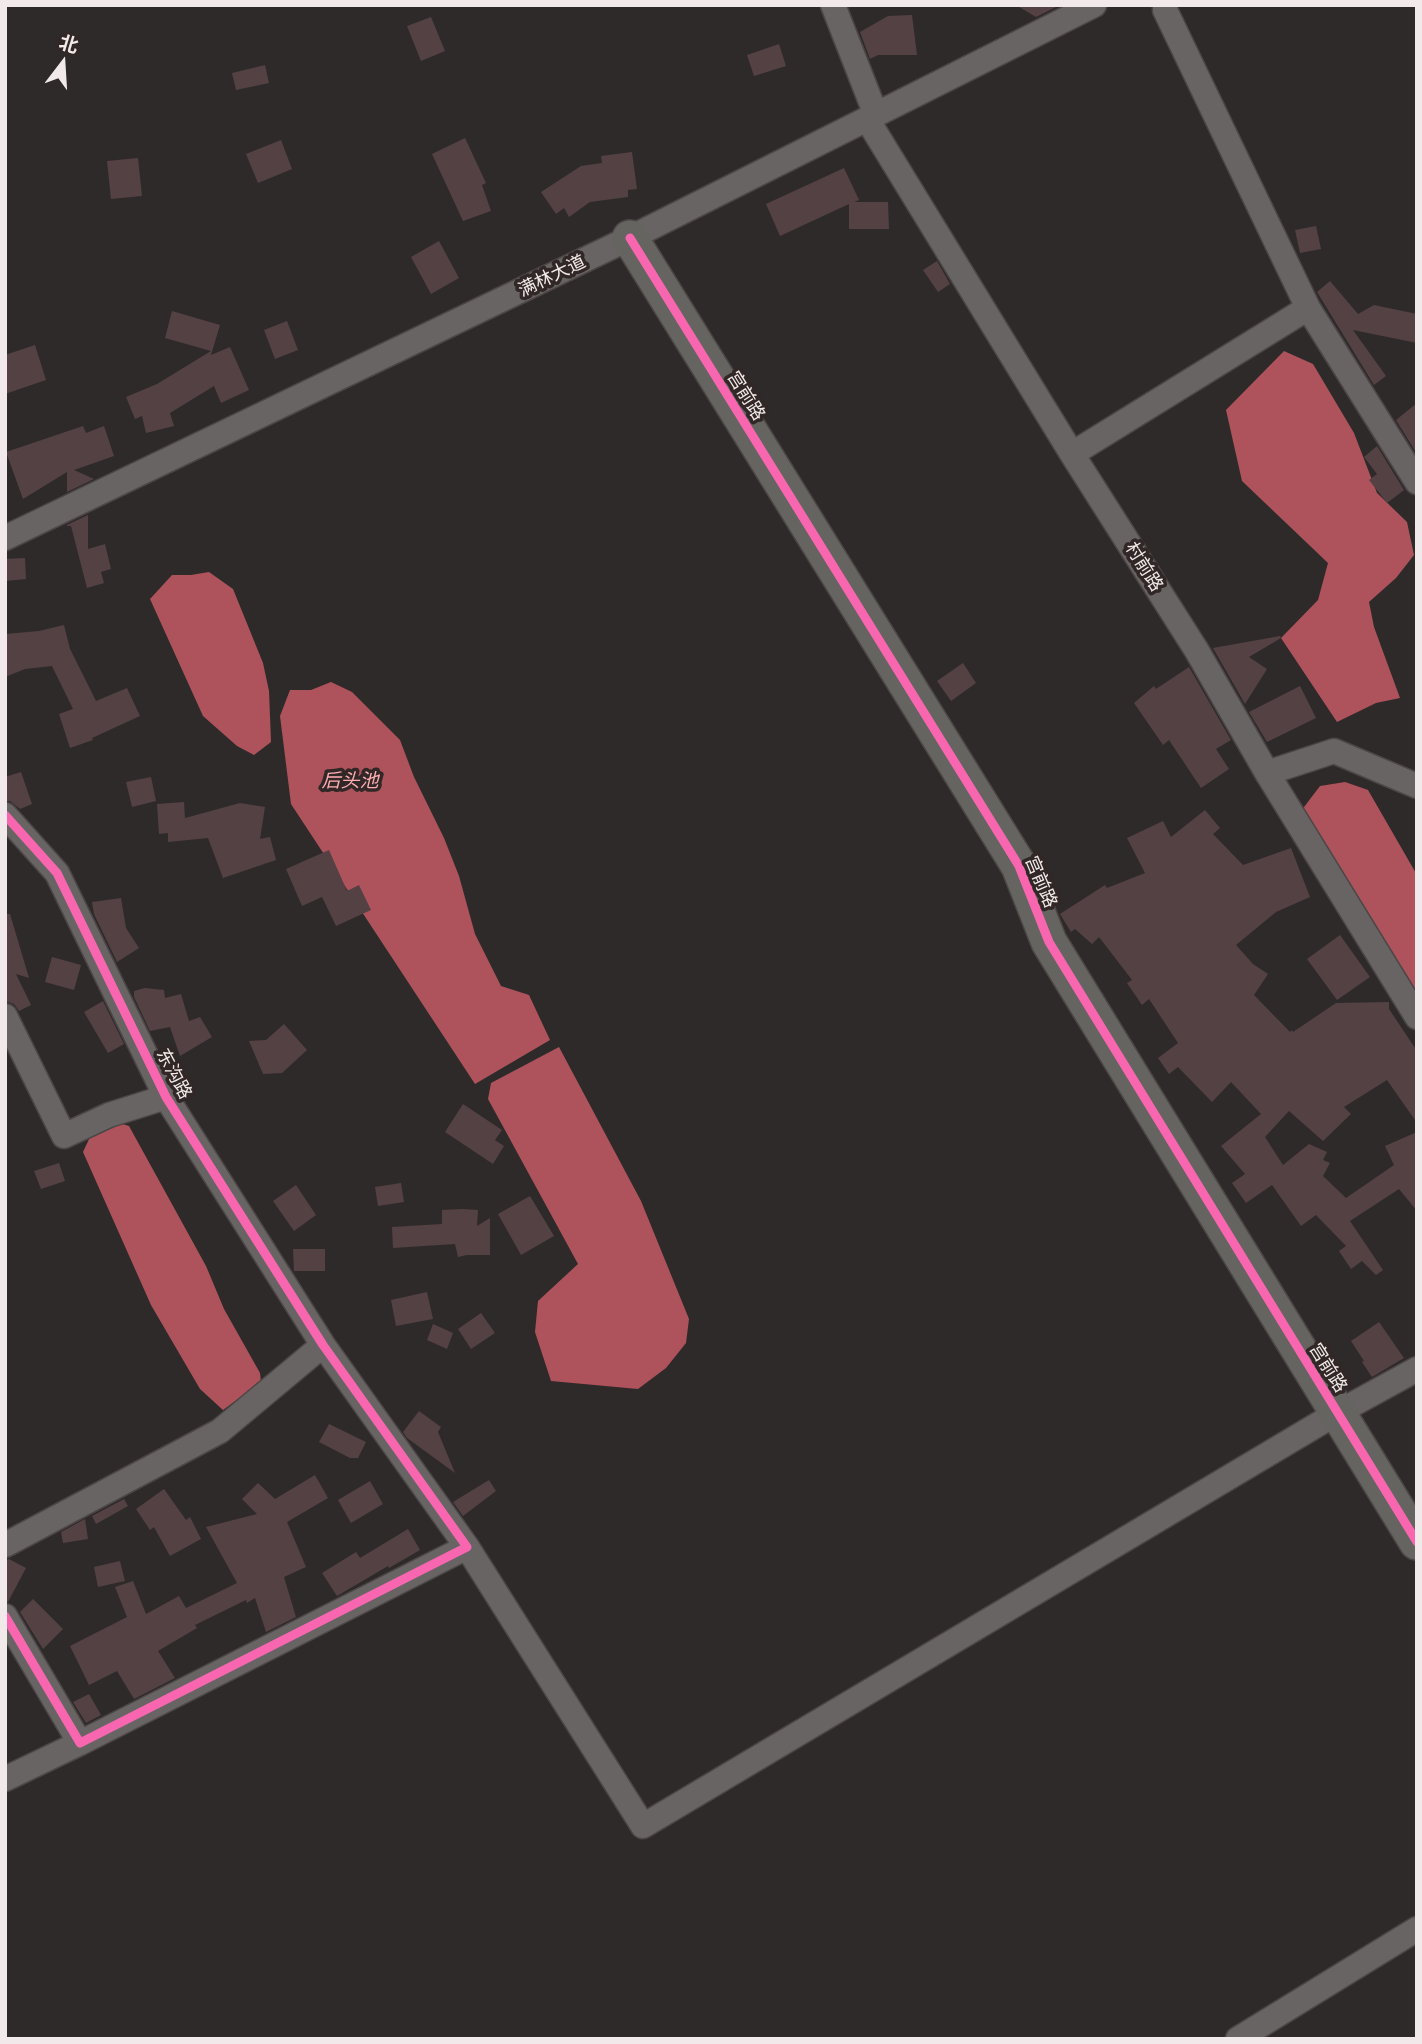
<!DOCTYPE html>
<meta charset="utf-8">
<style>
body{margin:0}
#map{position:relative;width:1422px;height:2044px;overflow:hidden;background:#2f2a2a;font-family:"Playfair Display","Noto Sans SC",serif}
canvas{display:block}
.frame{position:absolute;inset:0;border:7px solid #f2eaea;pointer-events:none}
.north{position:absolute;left:28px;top:28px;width:70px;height:70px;-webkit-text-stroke:5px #322727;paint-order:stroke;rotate:17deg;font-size:19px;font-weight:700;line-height:28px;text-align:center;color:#f2eaea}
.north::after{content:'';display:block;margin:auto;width:24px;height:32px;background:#f2eaea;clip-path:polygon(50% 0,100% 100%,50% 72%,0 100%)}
</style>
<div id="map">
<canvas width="1422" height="2044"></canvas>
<div class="frame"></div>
<div class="north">北</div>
</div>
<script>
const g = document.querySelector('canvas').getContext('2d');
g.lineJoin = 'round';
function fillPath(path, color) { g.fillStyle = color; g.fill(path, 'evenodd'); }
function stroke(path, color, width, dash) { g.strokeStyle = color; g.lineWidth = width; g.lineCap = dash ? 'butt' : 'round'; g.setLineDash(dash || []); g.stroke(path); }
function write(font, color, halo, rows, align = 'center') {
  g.font = font + ' "Playfair Display","Noto Sans SC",serif'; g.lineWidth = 7; g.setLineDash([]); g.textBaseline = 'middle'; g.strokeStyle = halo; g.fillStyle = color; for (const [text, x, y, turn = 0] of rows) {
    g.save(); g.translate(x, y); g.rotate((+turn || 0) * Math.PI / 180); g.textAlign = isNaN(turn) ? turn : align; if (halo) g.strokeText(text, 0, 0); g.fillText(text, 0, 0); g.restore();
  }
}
fillPath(new Path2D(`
 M 1284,351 L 1313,364 L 1354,433 L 1377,493 L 1407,522 L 1414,555 L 1396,578 L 1369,602 L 1374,627 L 1400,698 L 1376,703 L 1337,722 L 1281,638 L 1318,600 L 1328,563 L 1242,481 L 1226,410 Z
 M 209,572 L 233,589 L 263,663 L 269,691 L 271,742 L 254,755 L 237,746 L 203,716 L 150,599 L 172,575 L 191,575 Z
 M 331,682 L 352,692 L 400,740 L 414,777 L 444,838 L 459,876 L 475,934 L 501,986 L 529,995 L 550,1040 L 475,1084 L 291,804 L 280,716 L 290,690 L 311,690 Z
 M 1345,782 L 1368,790 L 1417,875 L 1417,889 L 1415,891 L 1417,893 L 1417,994 L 1301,811 L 1320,786 Z
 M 559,1047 L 641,1201 L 689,1319 L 686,1343 L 666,1368 L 638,1389 L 551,1381 L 535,1332 L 538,1301 L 578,1264 L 488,1099 L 491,1083 Z
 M 116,1122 L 129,1126 L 206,1266 L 224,1309 L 260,1373 L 261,1382 L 223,1410 L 200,1389 L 151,1305 L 83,1152 L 90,1137 Z`), '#ae535c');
fillPath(new Path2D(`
 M 1016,5 L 1060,5 L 1036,17 Z
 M 912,15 L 917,55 L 878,55 L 870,59 L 860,32 L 888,16 Z
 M 431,17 L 445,51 L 421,61 L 407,26 Z
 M 779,44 L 786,66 L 754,76 L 747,55 Z
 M 265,65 L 269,83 L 236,90 L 232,73 Z
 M 465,138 L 486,183 L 482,185 L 491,211 L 463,221 L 432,154 Z
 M 281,140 L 292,169 L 258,183 L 246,154 Z
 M 632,152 L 637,189 L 628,190 L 628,197 L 590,202 L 569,217 L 564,208 L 556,214 L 541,192 L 581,166 L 602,163 L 601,156 Z
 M 138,158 L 142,196 L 111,199 L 107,161 Z
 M 844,168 L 859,200 L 854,202 L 888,202 L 889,229 L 849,229 L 849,204 L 780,236 L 766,204 Z
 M 1316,226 L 1321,249 L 1300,253 L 1295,230 Z
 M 439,241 L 459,278 L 431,294 L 411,257 Z
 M 937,261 L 950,284 L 938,292 L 923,270 Z
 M 1330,281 L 1358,314 L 1374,305 L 1417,314 L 1417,343 L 1353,330 L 1386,376 L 1374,385 L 1317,292 Z
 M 172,311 L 220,325 L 211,355 L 230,347 L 249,390 L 221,403 L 214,386 L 170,413 L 174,426 L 146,433 L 142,416 L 135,419 L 126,397 L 157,384 L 211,351 L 165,338 Z
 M 287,321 L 298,350 L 275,359 L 264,330 Z
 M 35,345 L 46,380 L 5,394 L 5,355 Z
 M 1417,403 L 1417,454 L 1396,420 Z
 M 83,426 L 86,433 L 104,426 L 114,456 L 74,470 L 94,479 L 67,492 L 67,472 L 23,499 L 6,452 Z
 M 1377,446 L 1404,490 L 1387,503 L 1369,480 L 1377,474 L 1364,457 Z
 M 88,515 L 88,549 L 105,544 L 111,569 L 101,572 L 104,583 L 87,588 L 71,526 L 67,526 L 67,525 Z
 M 25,558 L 26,579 L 5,581 L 5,559 Z
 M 64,625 L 70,649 L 96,701 L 127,688 L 140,716 L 92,738 L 93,740 L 70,748 L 59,714 L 73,709 L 52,666 L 25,669 L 5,677 L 5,634 L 39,631 Z
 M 1280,636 L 1281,638 L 1249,657 L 1267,669 L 1245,704 L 1213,648 Z
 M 963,663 L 976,683 L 951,701 L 937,681 Z
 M 1189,667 L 1231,740 L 1216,749 L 1229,769 L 1201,788 L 1169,740 L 1163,745 L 1134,703 L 1154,686 L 1156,689 Z
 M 1300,686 L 1316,718 L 1267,742 L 1249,712 Z
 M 21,772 L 32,804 L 20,809 L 10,801 L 5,801 L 5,777 Z
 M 151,777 L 156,801 L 132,807 L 126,782 Z
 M 184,802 L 185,818 L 240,803 L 265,807 L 260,839 L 270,837 L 276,860 L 223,878 L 208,838 L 168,842 L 168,833 L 159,834 L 157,804 Z
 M 1205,810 L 1220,828 L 1213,834 L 1243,865 L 1291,848 L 1310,897 L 1276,912 L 1236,945 L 1253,964 L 1268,974 L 1254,995 L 1290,1032 L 1292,1030 L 1293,1032 L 1336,1003 L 1389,1002 L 1389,1009 L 1417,1051 L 1417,1123 L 1387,1080 L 1344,1107 L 1351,1114 L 1323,1141 L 1289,1111 L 1265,1137 L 1283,1165 L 1309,1144 L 1327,1152 L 1323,1160 L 1330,1163 L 1323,1176 L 1346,1198 L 1394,1165 L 1385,1146 L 1417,1132 L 1417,1211 L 1399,1189 L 1350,1221 L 1383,1270 L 1376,1275 L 1362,1261 L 1351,1269 L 1339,1251 L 1346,1246 L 1316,1215 L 1301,1226 L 1272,1185 L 1246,1203 L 1232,1183 L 1245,1174 L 1221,1146 L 1261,1114 L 1231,1082 L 1212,1102 L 1178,1067 L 1169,1074 L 1158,1058 L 1178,1043 L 1149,999 L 1142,1005 L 1127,983 L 1132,980 L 1099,937 L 1092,944 L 1075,929 L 1071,932 L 1060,914 L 1105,885 L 1107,888 L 1145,873 L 1127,838 L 1163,821 L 1171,837 Z
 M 329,850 L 347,891 L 359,885 L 371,910 L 336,926 L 322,897 L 302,906 L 286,869 Z
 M 121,898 L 126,928 L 139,948 L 117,962 L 94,914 L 92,902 Z
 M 5,914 L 10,914 L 29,978 L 16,974 L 31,1005 L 19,1011 L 14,1004 L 5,1001 Z
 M 1340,935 L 1370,977 L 1337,1000 L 1307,959 Z
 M 52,957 L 81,965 L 74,990 L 45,982 Z
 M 145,988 L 164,990 L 165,998 L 181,994 L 189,1021 L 200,1017 L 212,1037 L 180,1056 L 170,1027 L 150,1031 L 134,997 L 134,991 Z
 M 103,1001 L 124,1044 L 108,1053 L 84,1012 Z
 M 284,1024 L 307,1050 L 282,1073 L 263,1074 L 249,1041 L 266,1040 Z
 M 463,1104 L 502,1130 L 495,1140 L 504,1146 L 493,1164 L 445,1132 Z
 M 59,1163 L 65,1181 L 41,1189 L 34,1171 Z
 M 401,1183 L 404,1202 L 378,1206 L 375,1187 Z
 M 296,1185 L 316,1215 L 294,1231 L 273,1201 Z
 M 530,1196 L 554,1236 L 521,1255 L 498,1214 Z
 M 463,1209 L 478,1210 L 477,1226 L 490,1218 L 490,1255 L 467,1255 L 458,1257 L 455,1244 L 393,1248 L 392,1227 L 442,1224 L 442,1210 Z
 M 293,1249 L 325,1249 L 325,1271 L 294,1271 Z
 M 427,1292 L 433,1319 L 396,1326 L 391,1300 Z
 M 481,1313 L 495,1333 L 471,1349 L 458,1329 Z
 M 1379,1322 L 1404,1358 L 1372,1377 L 1362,1362 L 1364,1361 L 1351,1341 Z
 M 433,1324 L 453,1333 L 447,1349 L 427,1340 Z
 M 419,1411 L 441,1427 L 438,1432 L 455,1473 L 407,1438 L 403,1432 Z
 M 329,1424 L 366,1442 L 358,1458 L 350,1458 L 319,1442 Z
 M 315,1475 L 328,1498 L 287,1522 L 306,1567 L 284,1577 L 296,1617 L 266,1632 L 255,1598 L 247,1603 L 246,1600 L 195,1625 L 197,1628 L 158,1651 L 175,1678 L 134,1699 L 117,1671 L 89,1685 L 70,1646 L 127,1617 L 115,1587 L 133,1581 L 146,1614 L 179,1596 L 186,1608 L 237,1583 L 206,1527 L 257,1514 L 242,1499 L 258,1483 L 275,1499 Z
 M 489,1480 L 496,1491 L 463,1516 L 453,1502 Z
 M 370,1481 L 383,1504 L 351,1523 L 338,1500 Z
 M 164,1489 L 186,1520 L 190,1517 L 201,1539 L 170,1556 L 154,1527 L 150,1530 L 136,1509 Z
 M 124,1499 L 128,1506 L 96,1524 L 92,1516 Z
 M 85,1519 L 88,1539 L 63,1543 L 61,1532 Z
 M 408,1529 L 420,1550 L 389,1568 L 388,1566 L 337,1596 L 322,1573 L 356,1552 L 360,1558 Z
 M 9,1559 L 26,1568 L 8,1602 L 5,1601 L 5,1560 Z
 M 120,1561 L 125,1581 L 98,1587 L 94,1567 Z
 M 33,1599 L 63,1629 L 43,1649 L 20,1612 Z
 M 89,1694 L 101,1715 L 86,1723 L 73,1702 Z`), '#544144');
const street = new Path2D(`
 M 833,5 L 876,115
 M 867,119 L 1072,454 L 1197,651 L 1267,773 L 1417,1017
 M 1308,308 L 1417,482
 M 1072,454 L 1308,308 L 1165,10 L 1165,5
 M 5,538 L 630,238 L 1094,5
 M 1267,773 L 1334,751 L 1417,786
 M 5,815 L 57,873 L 166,1097 L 323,1345 L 467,1547 L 80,1743 L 5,1616
 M 5,1016 L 64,1136 L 109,1115 L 166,1097
 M 5,1545 L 220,1431 L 323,1345
 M 467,1547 L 643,1826 L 1337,1413 L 1417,1369
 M 5,1779 L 80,1743
 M 1238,2039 L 1417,1929`);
const secondary = new Path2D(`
 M 630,238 L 1019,866 L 1049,942 L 1417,1542`);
stroke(street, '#4c4646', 27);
stroke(secondary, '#4c4646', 38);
stroke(street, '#686464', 24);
stroke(secondary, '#656461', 35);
stroke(new Path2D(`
 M 630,238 L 1019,866 L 1049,942 L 1417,1542
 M 5,815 L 57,873 L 166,1097 L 323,1345 L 467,1547 L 80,1743 L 5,1616`), '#f766af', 9);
write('18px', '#f2eaea', '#322727', [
 ["满林大道",552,276,-26],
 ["宫前路",746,396,58],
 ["村前路",1144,567,58],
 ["宫前路",1041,882,67],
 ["东沟路",174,1074,62],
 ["宫前路",1328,1368,58]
]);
write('italic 19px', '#fdacb1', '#322727', [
 ["后头池",350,781]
]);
</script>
